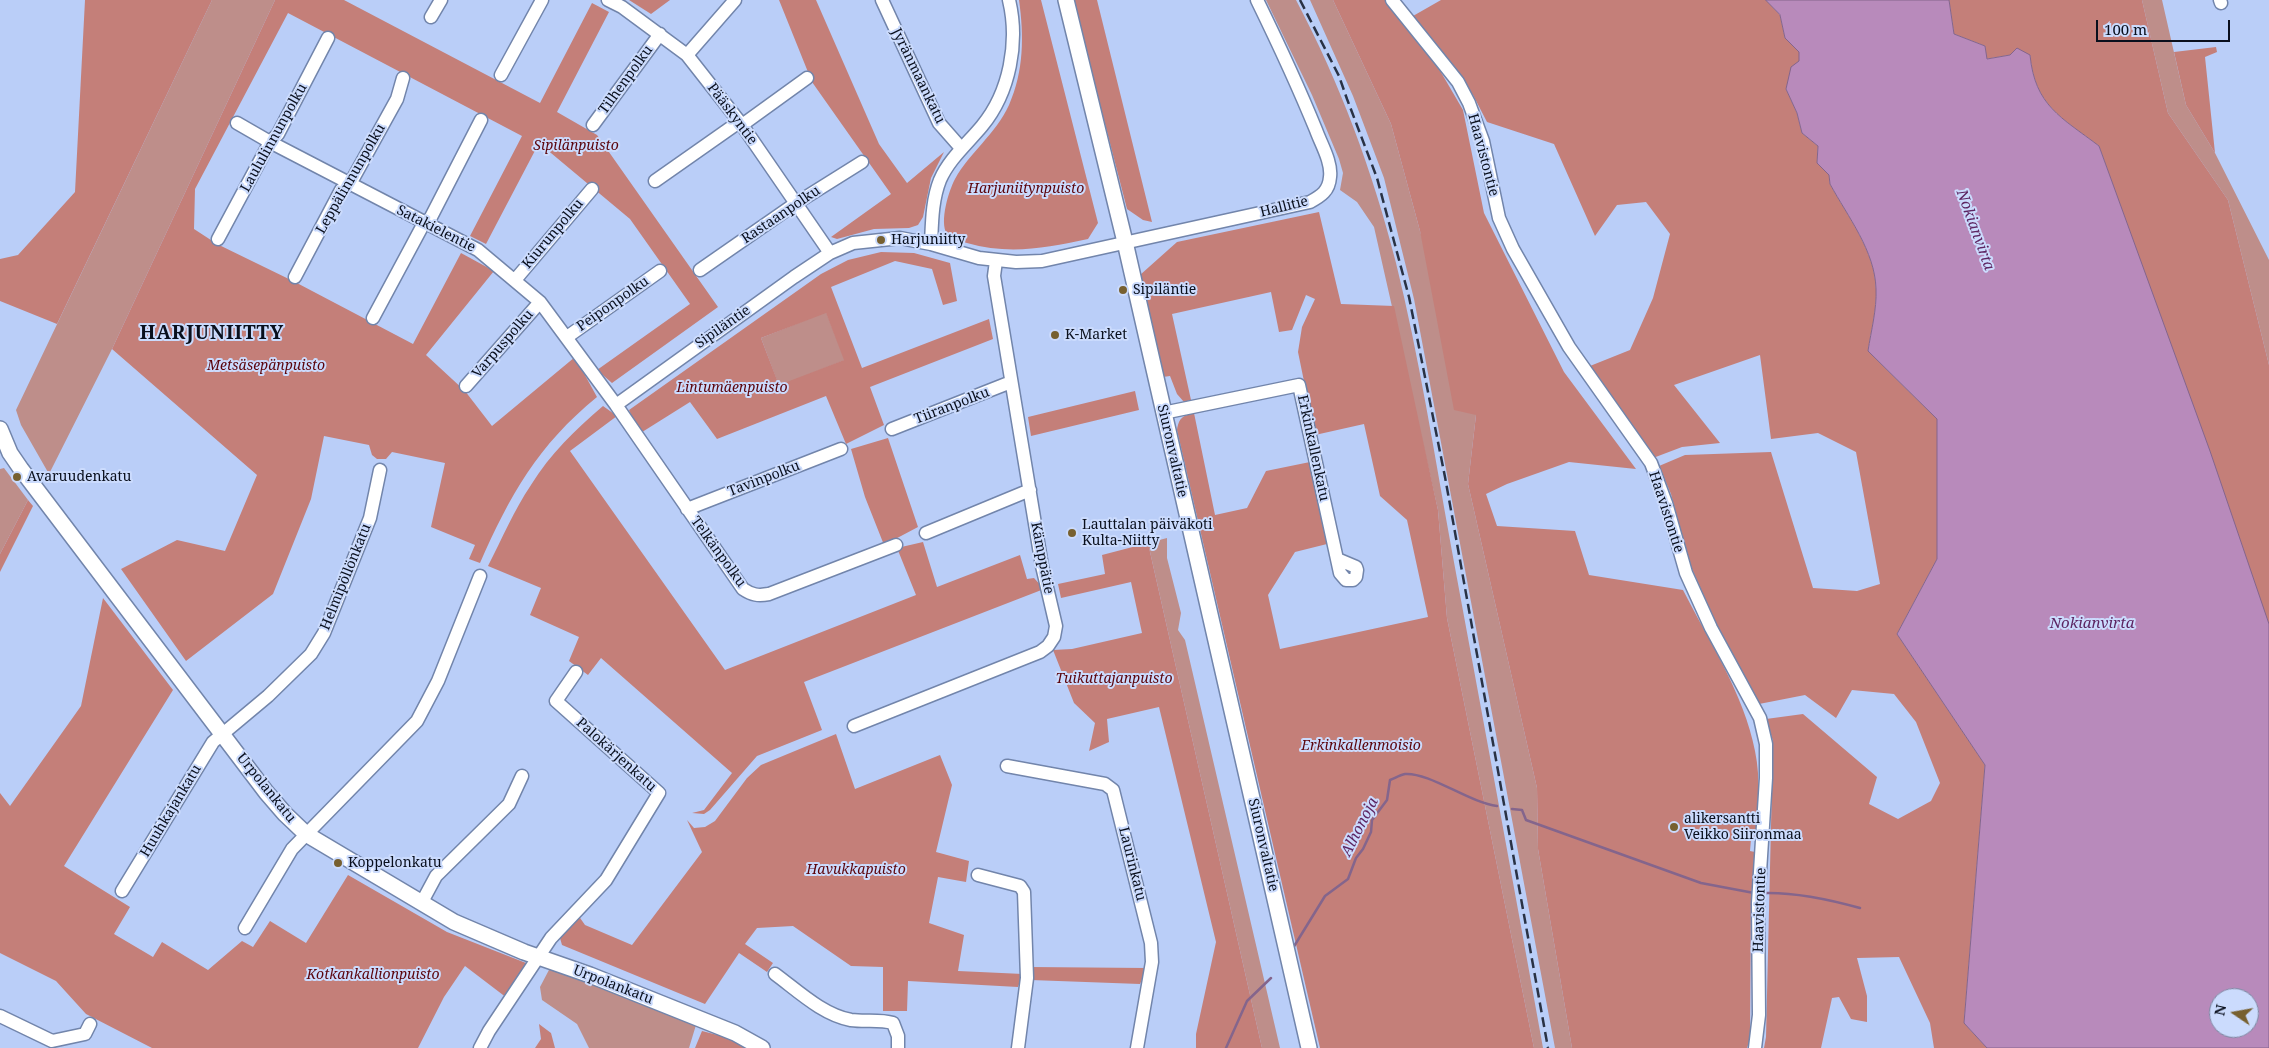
<!DOCTYPE html>
<meta charset="utf-8">
<style>
body{margin:0}
#map{position:relative;width:2269px;height:1048px;overflow:hidden;background:#bacef8;font-family:"Noto Serif",serif}
canvas{display:block}
.north{position:absolute;left:2209px;top:988px;width:50px;height:50px;box-sizing:border-box;background:#cbdbfd;border:1px solid #7d89a3;border-radius:50%;rotate:282deg;font-size:14px;font-weight:700;line-height:20px;text-align:center;color:#090f1d}
.north::after{content:'';display:block;margin:auto;width:18px;height:22px;background:#776030;clip-path:polygon(50% 0,100% 100%,50% 72%,0 100%)}
.scale{position:absolute;left:2096px;top:20px;width:134px;height:22px;box-sizing:border-box;border:2px solid #090f1d;border-top:0;padding-left:6px;font-size:15px;line-height:18px;white-space:nowrap;color:#090f1d;-webkit-text-stroke:4px #cbdbfd;paint-order:stroke}
</style>
<div id="map">
<canvas width="2269" height="1048"></canvas>
<div class="north">N</div>
<div class="scale">100 m</div>
</div>
<script>
const g = document.querySelector('canvas').getContext('2d');
g.lineJoin = 'round';
function fillPath(path, color) { g.fillStyle = color; g.fill(path, 'evenodd'); }
function stroke(path, color, width, dash) { g.strokeStyle = color; g.lineWidth = width; g.lineCap = dash ? 'butt' : 'round'; g.setLineDash(dash || []); g.stroke(path); }
function write(font, color, halo, rows, align = 'center') {
  g.font = font + ' "Noto Serif",serif'; g.lineWidth = 4; g.setLineDash([]); g.textBaseline = 'middle'; g.strokeStyle = halo; g.fillStyle = color; for (const [text, x, y, turn = 0] of rows) {
    g.save(); g.translate(x, y); g.rotate((+turn || 0) * Math.PI / 180); g.textAlign = isNaN(turn) ? turn : align; if (halo) g.strokeText(text, 0, 0); g.fillText(text, 0, 0); g.restore();
  }
}
fillPath(new Path2D(`
 M 212,0 L 275,0 L 112,349 L 49,474 L 21,425 L 16,410 Z
 M 1266,0 L 1296,0 C 1340,83 1373,172 1396,263 C 1419,356 1434,452 1451,546 C 1482,713 1513,881 1543,1048 L 1534,1048 L 1447,618 L 1438,510 L 1374,227 L 1357,202 L 1340,190 L 1343,173 L 1339,159 L 1312,95 Z
 M 1310,0 L 1333,0 L 1391,124 L 1420,231 L 1476,415 L 1468,484 L 1537,788 L 1538,849 L 1572,1048 L 1555,1048 L 1414,299 L 1384,178 L 1353,96 Z
 M 2142,0 L 2162,0 L 2186,105 L 2215,153 L 2269,260 L 2269,365 L 2228,200 L 2168,113 Z
 M 826,312 L 845,360 L 779,386 L 761,338 Z
 M 4,468 L 28,500 L 0,554 L 0,469 Z
 M 1167,538 L 1167,558 L 1181,613 L 1178,630 L 1185,640 L 1280,1048 L 1262,1048 L 1148,543 Z
 M 550,968 L 603,986 L 696,1025 L 689,1048 L 589,1048 L 577,1024 L 542,1000 L 540,987 Z`), '#be8e8a');
fillPath(new Path2D(`
 M 85,0 L 212,0 L 57,324 L 0,301 L 0,259 L 18,255 L 75,192 Z
 M 275,0 L 344,0 L 540,103 L 592,3 L 609,12 L 557,112 L 597,135 L 718,307 L 612,383 L 597,370 L 690,304 L 630,219 L 539,143 L 486,244 L 470,236 L 522,136 L 288,13 L 195,189 L 194,229 L 217,244 L 295,282 L 413,344 L 461,253 L 494,271 L 426,355 L 465,391 L 492,426 L 575,357 L 597,397 C 538,445 510,495 480,563 L 469,559 L 475,545 L 431,527 L 445,463 L 392,452 L 386,459 L 377,459 L 372,455 L 369,445 L 324,436 L 311,499 L 273,594 L 186,661 L 121,569 L 177,540 L 225,551 L 257,475 L 112,349 Z
 M 629,0 L 670,0 L 651,14 Z
 M 779,0 L 816,0 L 879,144 L 907,183 L 944,152 L 931,178 L 923,217 L 918,225 L 909,228 L 874,229 L 837,239 L 831,237 L 891,194 L 812,82 Z
 M 1019,0 L 1041,0 L 1098,223 L 1088,239 C 1046,248 1009,255 967,243 C 961,241 951,240 947,234 C 939,222 949,190 955,179 C 970,152 995,135 1009,105 C 1024,71 1024,36 1019,0 Z
 M 1073,0 L 1097,0 L 1152,222 L 1143,220 L 1127,209 Z
 M 1333,0 L 1385,0 L 1435,62 L 1463,110 L 1484,213 L 1564,372 L 1636,469 L 1569,462 L 1507,484 L 1486,494 L 1497,526 L 1575,531 L 1589,575 L 1683,590 C 1709,641 1744,694 1755,751 C 1761,779 1758,810 1756,839 L 1751,839 L 1750,851 L 1755,852 L 1751,899 L 1750,1039 L 1747,1048 L 1572,1048 L 1538,849 L 1537,788 L 1468,484 L 1476,415 L 1454,410 L 1420,231 L 1391,124 Z
 M 1441,0 L 1766,0 L 1780,15 L 1785,38 L 1799,52 L 1799,61 L 1786,89 L 1797,113 L 1802,133 L 1818,146 L 1817,163 L 1829,175 L 1830,184 C 1848,217 1875,251 1876,289 C 1877,309 1871,331 1868,351 L 1937,419 L 1937,559 L 1897,634 L 1985,765 L 1964,1023 L 1987,1048 L 1934,1048 L 1930,1023 L 1899,957 L 1857,958 L 1867,996 L 1867,1022 L 1851,1019 L 1839,997 L 1832,998 L 1821,1048 L 1764,1048 L 1766,1037 L 1773,741 L 1766,719 L 1803,714 L 1877,777 L 1869,804 L 1898,819 L 1931,801 L 1940,783 L 1916,722 L 1894,694 L 1852,690 L 1836,718 L 1805,695 L 1759,704 L 1716,623 L 1688,560 L 1671,494 L 1659,466 L 1685,455 L 1771,452 L 1813,588 L 1857,591 L 1880,584 L 1856,452 L 1818,433 L 1771,439 L 1760,355 L 1674,385 L 1720,443 L 1682,447 L 1653,458 L 1590,366 L 1630,350 L 1653,298 L 1670,234 L 1646,202 L 1617,205 L 1595,236 L 1554,144 L 1487,122 L 1473,95 L 1413,16 Z
 M 1949,0 L 2142,0 L 2168,113 L 2228,200 L 2269,365 L 2269,627 L 2099,146 C 2061,117 2035,106 2030,55 L 2010,55 L 1986,59 L 1985,46 L 1954,34 Z
 M 2216,47 L 2217,52 L 2205,57 L 2215,153 L 2186,105 L 2174,52 Z
 M 1319,212 L 1341,304 L 1394,306 L 1438,510 L 1447,618 L 1534,1048 L 1320,1048 L 1177,430 C 1179,418 1182,416 1194,413 L 1215,515 L 1247,508 L 1266,471 L 1310,462 L 1327,544 L 1295,552 L 1268,595 L 1280,649 L 1428,617 L 1407,520 L 1380,496 L 1364,424 L 1315,435 L 1298,352 L 1302,327 L 1315,299 L 1306,295 L 1292,330 L 1279,332 L 1271,292 L 1172,314 L 1191,400 L 1184,402 L 1177,394 L 1170,376 L 1163,377 L 1140,275 L 1177,242 Z
 M 881,252 L 914,253 L 950,263 L 957,301 L 943,305 L 932,269 L 895,261 L 831,287 L 862,368 L 989,319 L 993,339 L 870,387 L 884,425 L 846,444 L 826,396 L 717,439 L 690,402 L 639,434 L 629,410 L 821,274 L 848,260 ZM 826,313 L 844,360 L 779,385 L 761,338 Z
 M 1135,391 L 1139,410 L 1031,436 L 1028,417 Z
 M 603,406 L 617,416 L 570,451 L 725,670 L 916,595 L 897,548 L 923,542 L 937,587 L 1020,555 L 1027,579 L 1034,578 L 1044,589 L 804,682 L 822,730 L 757,756 L 710,810 L 704,814 L 692,813 L 704,810 L 732,773 L 601,658 L 588,675 L 569,661 L 579,637 L 530,615 L 541,588 L 488,566 C 502,539 514,510 531,485 C 550,454 576,429 603,406 Z
 M 888,438 L 918,527 L 884,545 L 865,497 L 851,449 Z
 M 28,500 L 33,506 L 0,572 L 0,554 Z
 M 1148,543 L 1262,1048 L 1196,1048 L 1196,1034 L 1216,942 L 1159,707 L 1107,719 L 1109,742 L 1089,751 L 1095,723 L 1074,703 L 1053,650 L 1072,649 L 1142,633 L 1131,582 L 1061,598 L 1058,584 L 1105,574 L 1102,555 Z
 M 103,598 L 173,690 L 64,866 L 130,907 L 114,934 L 153,957 L 162,942 L 208,970 L 242,941 L 253,947 L 270,921 L 306,943 L 348,875 L 447,932 L 526,963 L 507,998 L 465,966 L 444,997 L 418,1048 L 152,1048 L 86,1014 L 56,981 L 0,953 L 0,793 L 10,806 L 81,706 Z
 M 836,734 L 855,789 L 940,755 L 952,785 L 936,852 L 969,861 L 966,882 L 938,877 L 929,923 L 964,935 L 958,971 L 1023,974 L 1018,987 L 908,981 L 907,1011 L 883,1011 L 883,967 L 851,966 L 793,926 L 757,928 L 745,944 L 773,963 L 767,972 L 739,953 L 705,1004 L 562,945 L 560,938 L 578,915 L 585,925 L 632,945 L 702,852 L 687,820 L 694,828 L 705,827 L 715,821 L 747,778 L 761,765 Z
 M 1030,967 L 1147,968 L 1140,984 L 1031,980 Z
 M 539,1024 L 551,1033 L 555,1048 L 535,1048 L 541,1039 Z
 M 702,1031 L 733,1039 L 746,1048 L 695,1048 Z`), '#c47f79');
const water = new Path2D(`
 M 1766,0 L 1949,0 L 1954,34 L 1985,46 L 1987,59 L 2010,55 L 2017,48 L 2030,55 C 2035,106 2061,117 2099,146 L 2210,451 L 2269,624 L 2269,1048 L 1987,1048 L 1964,1023 L 1985,765 L 1897,634 L 1937,559 L 1937,419 L 1868,351 C 1871,331 1877,309 1876,289 C 1875,251 1848,217 1830,184 L 1829,175 L 1817,163 L 1818,146 L 1802,133 L 1797,113 L 1786,89 L 1791,67 L 1799,61 L 1799,52 L 1785,38 L 1780,15 ZM 2219,998 L 2249,998 L 2249,1028 L 2219,1028 Z`);
fillPath(water, '#b88abb');
stroke(water, '#84658c', 1);
stroke(new Path2D(`
 M 1512,809 L 1522,810 L 1526,820 L 1701,883 L 1754,893
 M 1763,893 C 1796,892 1828,899 1860,908
 M 1293,948 L 1325,896 L 1348,879 L 1356,858 L 1363,849 L 1371,832 L 1372,820 L 1387,800 L 1390,780 C 1395,778 1400,775 1405,774 C 1429,772 1470,803 1497,806
 M 1226,1048 L 1247,1001 L 1271,978`), '#84658c', 2.5);
const minor = new Path2D(`
 M 608,0 L 622,7 L 687,55 L 742,125 L 830,253
 M 882,0 L 939,123 L 961,148
 M 1392,0 L 1442,62 L 1458,82 L 1469,103 L 1483,141 L 1499,218 L 1513,249 L 1569,347 L 1651,463 L 1666,503 L 1686,573 L 1711,628 L 1760,718 L 1766,744 L 1766,778 L 1758,903 L 1759,1015 L 1755,1048
 M 2220,0 L 2221,3
 M 431,17 L 441,0
 M 687,55 L 735,0
 M 501,75 L 542,0
 M 237,123 L 270,142 L 478,250 L 540,302 L 616,405 L 743,589 C 752,595 758,596 769,594 L 896,545
 M 593,125 L 660,34
 M 742,125 L 807,78
 M 655,181 L 739,122
 M 218,239 L 270,142 L 278,134 L 328,38
 M 931,244 C 932,222 932,200 940,180 C 949,159 968,143 982,126 C 1010,92 1019,42 1009,0
 M 700,270 L 795,204 L 862,162
 M 295,277 L 341,190 L 350,184 L 397,99 L 403,78
 M 515,280 L 592,189
 M 373,318 L 424,223 L 430,219 L 481,120
 M 567,337 L 660,271
 M 466,386 L 540,302
 M 616,405 L 794,277 L 830,253 L 853,243 L 900,238 L 931,244 L 979,258 L 1016,262 L 1042,261 L 1310,202 C 1321,196 1329,191 1330,177 C 1332,162 1321,144 1316,130 C 1298,86 1278,43 1257,0
 M 1163,413 L 1299,385 L 1340,573 L 1346,580 L 1353,580 L 1356,577 L 1357,570 L 1356,567 L 1337,559
 M 892,429 L 1011,382
 M 687,509 L 841,449
 M 926,533 L 1030,490
 M 854,726 L 1040,652 L 1048,646 L 1054,637 L 1056,626 L 1042,566 L 994,276 L 996,261
 M 1007,766 L 1105,784 L 1113,790 L 1151,943 L 1152,962 L 1137,1048
 M 978,875 L 1020,886 L 1024,892 L 1027,978 L 1018,1048
 M 122,891 L 213,742 L 268,696 L 311,654 L 324,633 L 370,518 L 380,470
 M 422,902 L 436,876 L 509,804 L 522,776
 M 245,928 L 292,849 L 417,721 L 438,681 L 480,576
 M 775,974 C 798,991 823,1015 851,1020 C 865,1022 879,1019 893,1023 L 898,1036 L 898,1048
 M 0,1016 L 52,1041 L 85,1034 L 90,1024
 M 480,1048 L 489,1031 L 551,938 L 606,880 L 659,793 L 556,701 L 576,672`);
const major = new Path2D(`
 M 1066,0 L 1125,242 L 1309,1048
 M 0,429 L 10,453 L 21,469 L 266,792 L 285,814 L 306,834 L 454,922 L 524,952 L 590,975 L 735,1033 L 762,1048`);
stroke(minor, '#7285ab', 15);
stroke(major, '#7285ab', 18);
stroke(minor, '#fff', 12);
stroke(major, '#fff', 15);
stroke(new Path2D(`
 M 1300,0 L 1339,76 L 1347,99 L 1377,178 L 1409,297 L 1445,477 L 1548,1048`), '#293245', 2.5, [10, 5]);
for (const [x, y, r, color] of [
 [881,240,5,"#776030"],
 [1123,290,5,"#776030"],
 [1055,335,5,"#776030"],
 [17,477,5,"#776030"],
 [1072,533,5,"#776030"],
 [1674,827,5,"#776030"],
 [338,863,5,"#776030"]
]) { const dot = new Path2D(); dot.arc(x, y, r, 0, 2 * Math.PI); g.fillStyle = color; g.fill(dot); stroke(dot, '#cbdbfd', 2); }
write('14px', '#090f1d', '#cbdbfd', [
 ["Jyränmaankatu",918,76,64],
 ["Tilhenpolku",626,80,-54],
 ["Pääskyntie",732,114,53],
 ["Laululinnunpolku",274,138,-61],
 ["Haavistontie",1483,155,75],
 ["Leppälinnunpolku",351,179,-60],
 ["Hallitie",1284,207,-14],
 ["Rastaanpolku",781,215,-34],
 ["Satakielentie",436,229,27],
 ["Kiurunpolku",553,234,-50],
 ["Peiponpolku",613,304,-35],
 ["Sipiläntie",723,327,-35],
 ["Varpuspolku",503,344,-49],
 ["Tiiranpolku",952,406,-21],
 ["Erkinkallenkatu",1313,448,78],
 ["Siuronvaltatie",1172,451,77],
 ["Tavinpolku",764,479,-21],
 ["Haavistontie",1666,512,72],
 ["Telkänpolku",718,552,54],
 ["Kämppätie",1042,558,79],
 ["Helmipöllönkatu",346,577,-68],
 ["Palokärjenkatu",616,755,42],
 ["Urpolankatu",266,788,51],
 ["Huuhkajankatu",171,811,-59],
 ["Siuronvaltatie",1263,845,77],
 ["Laurinkatu",1132,864,76],
 ["Haavistontie",1760,910,-88],
 ["Urpolankatu",613,985,21]
]);
write('italic 14px', '#5b040b', '#cbdbfd', [
 ["Sipilänpuisto",576,146],
 ["Harjuniitynpuisto",1026,189],
 ["Metsäsepänpuisto",266,366],
 ["Lintumäenpuisto",732,388],
 ["Tuikuttajanpuisto",1114,679],
 ["Erkinkallenmoisio",1361,746],
 ["Havukkapuisto",856,870],
 ["Kotkankallionpuisto",373,975]
]);
write('14px', '#090f1d', '#cbdbfd', [
 ["Harjuniitty",891,240],
 ["Sipiläntie",1133,290],
 ["K-Market",1065,335],
 ["Avaruudenkatu",27,477],
 ["Lauttalan päiväkoti",1082,525],
 ["Kulta-Niitty",1082,541],
 ["alikersantti",1684,819],
 ["Veikko Siironmaa",1684,835],
 ["Koppelonkatu",348,863]
], 'left');
write('italic 15px', '#5d2562', '#cbdbfd', [
 ["Nokianvirta",1975,230,70],
 ["Nokianvirta",2092,624],
 ["Alhonoja",1360,827,-63]
]);
g.letterSpacing = '1px';
write('bold 19px', '#090f1d', '#cbdbfd', [
 ["HARJUNIITTY",212,334]
]);
g.letterSpacing = '0px';
</script>
